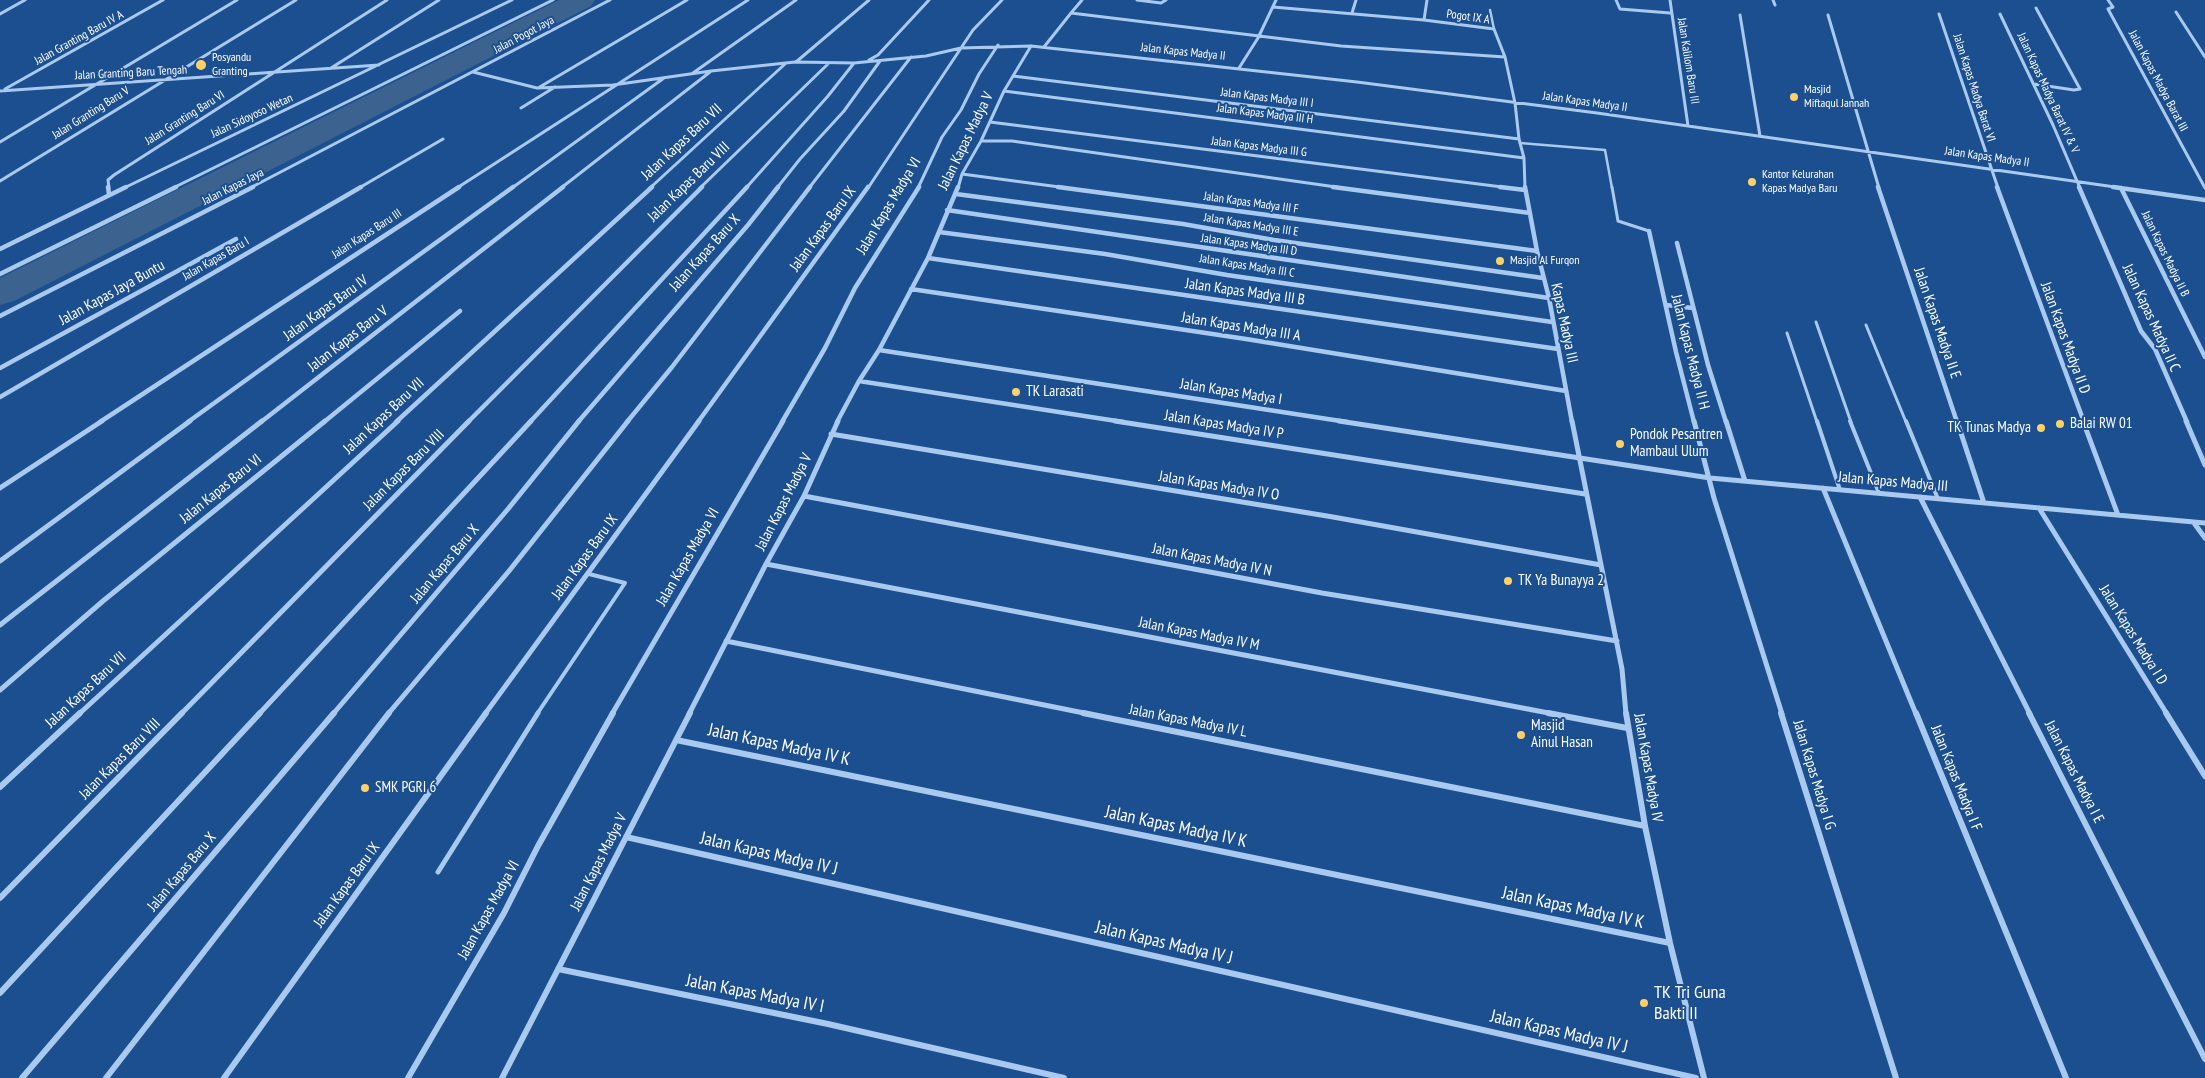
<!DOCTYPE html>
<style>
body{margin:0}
canvas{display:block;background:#1b4f8f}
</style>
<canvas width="2205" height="1078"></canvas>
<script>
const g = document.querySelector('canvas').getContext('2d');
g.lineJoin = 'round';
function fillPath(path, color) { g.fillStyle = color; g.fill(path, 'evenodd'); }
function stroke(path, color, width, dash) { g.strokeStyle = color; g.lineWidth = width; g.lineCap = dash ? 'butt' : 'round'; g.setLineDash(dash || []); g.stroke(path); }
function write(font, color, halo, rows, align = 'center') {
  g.font = font + ' "PT Sans Narrow",sans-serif'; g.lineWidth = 4; g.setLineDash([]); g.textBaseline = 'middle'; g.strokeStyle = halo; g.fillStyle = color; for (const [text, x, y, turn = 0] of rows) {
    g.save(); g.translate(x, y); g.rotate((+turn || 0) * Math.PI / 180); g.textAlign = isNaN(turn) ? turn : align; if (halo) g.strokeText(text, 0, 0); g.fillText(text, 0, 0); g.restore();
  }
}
fillPath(new Path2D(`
 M 559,0 L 595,0 L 591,6 L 14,301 L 0,305 L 0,278 Z`), '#3c6290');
stroke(new Path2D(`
 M 1490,10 L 1494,29
 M 1520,143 L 1605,150 L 1612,188`), '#a9c9ee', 2.5);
stroke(new Path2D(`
 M 1612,187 L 1618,221 L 1649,231
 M 1816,322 L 1851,422
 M 1866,325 L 1906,422
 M 1787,333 L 1817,422`), '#a9c9ee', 3);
stroke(new Path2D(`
 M 1817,421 L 1840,490
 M 1850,421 L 1879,493
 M 1906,421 L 1938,499
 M 537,714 L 625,583 L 589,574`), '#a9c9ee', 4);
stroke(new Path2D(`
 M 438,872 L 538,713`), '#a9c9ee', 5);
stroke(new Path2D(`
 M 1137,0 L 1161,3 L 1166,0
 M 1616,0 L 1620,9 L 1670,13
 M 1670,0 L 1688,126
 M 1773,0 L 1775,5
 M 2108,0 L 2113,7 L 2108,9 L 2205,188
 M 1273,7 L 1424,20 L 1494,29 L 1505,57 L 1515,103 L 1519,139 L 1524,158 L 1525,188
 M 2176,12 L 2205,57
 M 1071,13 L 1082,0
 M 1352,13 L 1356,0
 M 0,14 L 25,0
 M 1939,14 L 1998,188
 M 2000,14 L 2053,125 L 2080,188
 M 1740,15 L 1760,136
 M 1828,15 L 1879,188
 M 1424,20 L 1427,0
 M 1044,47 L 1071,13 L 1341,46 L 1505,57
 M 869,60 L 878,55 L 929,0
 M 796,62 L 869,0
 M 331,68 L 439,0
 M 1239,68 L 1258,38 L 1276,0
 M 473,72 L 537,88 L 613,85 L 711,71 L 795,62 L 854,63 L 926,56 L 961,48 L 1031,46 L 1357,82 L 1597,113 L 2122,188
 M 693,73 L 796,0
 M 1013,76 L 1519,139
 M 2034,84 L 2074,90 L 2080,89 L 2036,8
 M 538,88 L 687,0
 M 5,89 L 163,0
 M 0,91 L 379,65
 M 1004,91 L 1524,158
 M 521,108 L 555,87
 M 990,122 L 1510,188
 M 981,141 L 1012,141 L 1343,188
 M 0,142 L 237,0
 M 962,174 L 1067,188
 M 0,181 L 296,0
 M 109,188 L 108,180 L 114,175 L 387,0
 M 124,188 L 512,0
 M 173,188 L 553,0
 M 250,188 L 610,0
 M 359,188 L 443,139
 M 457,188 L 748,0
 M 512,188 L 664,78
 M 561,188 L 710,72
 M 650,188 L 785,64
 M 700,188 L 829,63
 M 746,188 L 828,96 L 854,63
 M 777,188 L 800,159 L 844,111 L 880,61
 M 809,188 L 911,57
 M 868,188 L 973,30 L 1002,0
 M 918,188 L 942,137 L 961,110 L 979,74 L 998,45
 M 958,188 L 962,174 L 981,141 L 1004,91 L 1031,46`), '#a9c9ee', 3);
stroke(new Path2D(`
 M 108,187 L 109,194
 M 1058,187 L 1537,251
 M 1333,187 L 1530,213
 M 1500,187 L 1525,190
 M 1525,187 L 1537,251 L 1549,298 L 1572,422
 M 1878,187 L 1957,422
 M 1997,187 L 2084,422
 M 2079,187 L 2141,331 L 2155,349 L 2187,422
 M 2113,187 L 2205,200
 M 2121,188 L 2205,357
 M 956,194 L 1183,224 L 1274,240 L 1543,278
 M 947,210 L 1549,298
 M 1649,231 L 1676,352 L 1694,422
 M 939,232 L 1105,254 L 1227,275 L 1552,322
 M 1677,243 L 1708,365 L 1726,422
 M 0,249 L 126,187
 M 928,258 L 1558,349
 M 0,274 L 176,187
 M 911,289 L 1246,339 L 1566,391
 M 1666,305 L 1693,308
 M 0,316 L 253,187
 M 879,350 L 1347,422
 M 0,368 L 236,239
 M 859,381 L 1123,422
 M 0,397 L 361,187
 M 100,422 L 459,187
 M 188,422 L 513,187
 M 261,422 L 563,187
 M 324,422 L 460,311
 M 396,422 L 652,187
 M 468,422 L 702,187
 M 530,422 L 747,187
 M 578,422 L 748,225 L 778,187
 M 627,422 L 672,367 L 810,187
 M 698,422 L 868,187
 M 782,422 L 825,348 L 855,288 L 919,187
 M 837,422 L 859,381 L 879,350 L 928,258 L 958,187`), '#a9c9ee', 4.5);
stroke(new Path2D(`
 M 1115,421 L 1585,494
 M 1339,421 L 1710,478 L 2205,523
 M 1572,421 L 1622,669 L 1626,714
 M 1694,421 L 1714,498 L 1782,714
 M 1726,421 L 1745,481
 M 1957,421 L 1984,503
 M 2083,421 L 2118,515
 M 2186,421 L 2205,465
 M 831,434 L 1333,517 L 1601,565
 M 0,488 L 102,421
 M 1823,488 L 1916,714
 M 804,496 L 1322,593 L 1617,641
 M 1920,497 L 2030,714
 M 2039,508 L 2167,714
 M 2194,523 L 2205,538
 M 0,561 L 190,421
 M 766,564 L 1554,714
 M 0,625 L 262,421
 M 726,641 L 1089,714
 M 0,690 L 103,601 L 325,421
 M 79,714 L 398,421
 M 181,714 L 469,421
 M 259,714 L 531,421
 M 333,714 L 508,509 L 579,421
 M 388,714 L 509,571 L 628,421
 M 485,714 L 699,421
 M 612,714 L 783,421
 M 689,714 L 766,564 L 804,496 L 838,421`), '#a9c9ee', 5);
stroke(new Path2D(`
 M 1083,713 L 1645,826
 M 1548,713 L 1627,728
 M 1626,713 L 1645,826 L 1670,943 L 1704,1078
 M 1781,713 L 1896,1078
 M 1916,713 L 2066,1078
 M 2029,713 L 2205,1059
 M 2166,713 L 2205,776
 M 676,740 L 1670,943
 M 0,787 L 80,713
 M 626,837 L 1696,1078
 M 0,898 L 182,713
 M 558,969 L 828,1024 L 1064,1078
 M 0,993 L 260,713
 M 22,1078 L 334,713
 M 106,1078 L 389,713
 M 224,1078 L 486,713
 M 408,1078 L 504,913 L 538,846 L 613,713
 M 502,1078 L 690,713`), '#a9c9ee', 6);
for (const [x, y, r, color] of [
 [201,65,6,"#ffd166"],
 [1794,97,5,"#ffd166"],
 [1752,182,5,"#ffd166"],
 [1500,261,5,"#ffd166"],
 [1016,392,5,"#ffd166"],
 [2060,424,5,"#ffd166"],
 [2041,428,5,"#ffd166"],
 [1620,444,5,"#ffd166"],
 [1508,581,5,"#ffd166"],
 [1521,735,5,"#ffd166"],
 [365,788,5,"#ffd166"],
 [1644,1003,5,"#ffd166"]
]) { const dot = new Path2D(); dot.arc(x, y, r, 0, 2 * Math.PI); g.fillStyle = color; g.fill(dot); stroke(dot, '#1b4f8f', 2); }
write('12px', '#fff', '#1b4f8f', [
 ["Pogot IX A",1468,17,8],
 ["Jalan Pogot Jaya",524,35,-28],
 ["Jalan Granting Baru IV A",79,38,-29],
 ["Jalan Kapas Madya II",1183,52,6],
 ["Jalan Kalilom Baru III",1688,61,81],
 ["Jalan Granting Baru Tengah",131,73,-3],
 ["Jalan Kapas Madya Barat III",2158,81,62],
 ["Jalan Kapas Madya Barat VI",1974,88,72],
 ["Jalan Kapas Madya Barat IV & V",2048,93,65],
 ["Jalan Kapas Madya III I",1267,98,7],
 ["Jalan Kapas Madya II",1585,102,8],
 ["Jalan Granting Baru V",91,113,-32],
 ["Jalan Kapas Madya III H",1265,114,7],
 ["Jalan Sidoyoso Wetan",252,116,-25],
 ["Jalan Granting Baru VI",185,118,-32],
 ["Jalan Kapas Madya III G",1259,147,7],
 ["Jalan Kapas Madya II",1987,157,8],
 ["Jalan Kapas Jaya",233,187,-27],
 ["Jalan Kapas Madya III F",1251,203,8],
 ["Jalan Kapas Madya III E",1251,225,9],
 ["Jalan Kapas Baru III",367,234,-33],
 ["Jalan Kapas Madya III D",1249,245,8],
 ["Jalan Kapas Madya II B",2165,254,64],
 ["Jalan Kapas Baru I",216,259,-30],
 ["Jalan Kapas Madya III C",1247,266,9]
]);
write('12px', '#fff', '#1b4f8f', [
 ["Posyandu",212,58],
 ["Granting",212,72],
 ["Masjid",1804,90],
 ["Miftaqul Jannah",1804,104],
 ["Kantor Kelurahan",1762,175],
 ["Kapas Madya Baru",1762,189],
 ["Masjid Al Furqon",1510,261]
], 'left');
write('15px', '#fff', '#1b4f8f', [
 ["Jalan Kapas Madya V",966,141,-64],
 ["Jalan Kapas Baru VII",682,142,-43],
 ["Jalan Kapas Baru VIII",689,182,-44],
 ["Jalan Kapas Madya VI",889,206,-59],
 ["Jalan Kapas Baru IX",823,229,-54],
 ["Jalan Kapas Baru X",705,253,-48],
 ["Jalan Kapas Madya III B",1245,292,8],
 ["Jalan Kapas Jaya Buntu",112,293,-29],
 ["Jalan Kapas Baru IV",326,308,-36],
 ["Jalan Kapas Madya II C",2151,318,65],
 ["Kapas Madya III",1564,323,78],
 ["Jalan Kapas Madya II E",1937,323,71],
 ["Jalan Kapas Madya III A",1241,327,9],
 ["Jalan Kapas Madya II D",2065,338,70],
 ["Jalan Kapas Baru V",348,339,-38],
 ["Jalan Kapas Madya II H",1690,352,76],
 ["Jalan Kapas Madya I",1231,392,9],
 ["Jalan Kapas Baru VII",384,416,-43],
 ["Jalan Kapas Madya IV P",1224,425,9],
 ["Jalan Kapas Baru VIII",404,470,-45],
 ["Jalan Kapas Madya III",1893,482,5],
 ["Jalan Kapas Madya IV O",1219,486,9],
 ["Jalan Kapas Baru VI",221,489,-39],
 ["Jalan Kapas Madya V",784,502,-63],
 ["Jalan Kapas Baru IX",585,557,-54],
 ["Jalan Kapas Madya VI",688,557,-60],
 ["Jalan Kapas Madya IV N",1212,560,11],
 ["Jalan Kapas Baru X",445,564,-50],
 ["Jalan Kapas Madya IV M",1199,634,11],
 ["Jalan Kapas Madya I D",2133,635,58],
 ["Jalan Kapas Baru VII",86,690,-43],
 ["Jalan Kapas Madya IV L",1188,721,11],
 ["Jalan Kapas Baru VIII",120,759,-45],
 ["Jalan Kapas Madya IV",1648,768,80],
 ["Jalan Kapas Madya I E",2074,772,63],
 ["Jalan Kapas Madya I G",1814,775,73],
 ["Jalan Kapas Madya I F",1956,778,68],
 ["Jalan Kapas Madya V",599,862,-63],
 ["Jalan Kapas Baru X",182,872,-50],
 ["Jalan Kapas Baru IX",347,885,-54],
 ["Jalan Kapas Madya VI",489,910,-61]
]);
write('15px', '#fff', '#1b4f8f', [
 ["TK Larasati",1026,392],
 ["Balai RW 01",2070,424],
 ["TK Tunas Madya",2031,428,"right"],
 ["Pondok Pesantren",1630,435],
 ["Mambaul Ulum",1630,452],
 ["TK Ya Bunayya 2",1518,581],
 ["Masjid",1531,726],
 ["Ainul Hasan",1531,743],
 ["SMK PGRI 6",375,788]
], 'left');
write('18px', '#fff', '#1b4f8f', [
 ["Jalan Kapas Madya IV K",779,745,12],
 ["Jalan Kapas Madya IV K",1176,827,12],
 ["Jalan Kapas Madya IV J",769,854,13],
 ["Jalan Kapas Madya IV K",1573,908,12],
 ["Jalan Kapas Madya IV J",1164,943,13],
 ["Jalan Kapas Madya IV I",755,994,11],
 ["Jalan Kapas Madya IV J",1559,1032,13]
]);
write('18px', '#fff', '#1b4f8f', [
 ["TK Tri Guna",1654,993],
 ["Bakti II",1654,1014]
], 'left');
</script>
